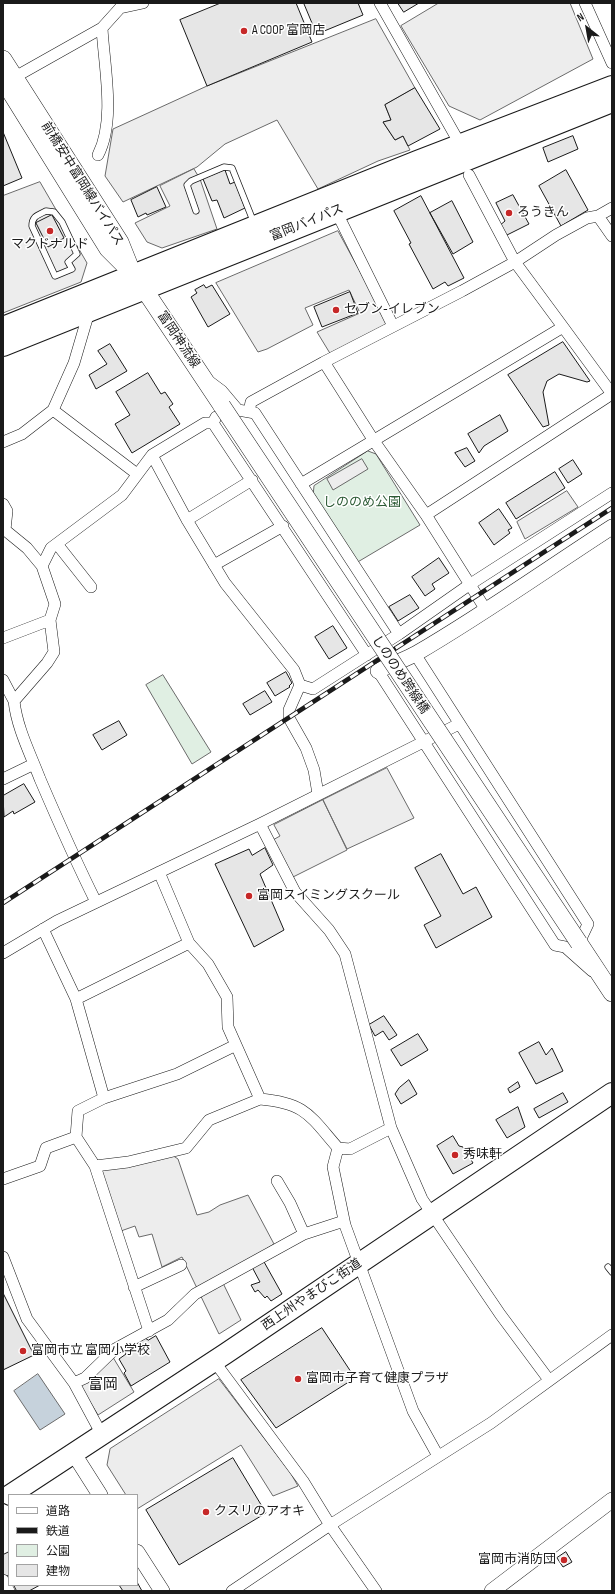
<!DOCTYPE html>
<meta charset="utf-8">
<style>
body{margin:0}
#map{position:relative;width:615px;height:1594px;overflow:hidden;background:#fff;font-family:"Sofia Sans Condensed","Noto Sans JP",sans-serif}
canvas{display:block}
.frame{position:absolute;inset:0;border:4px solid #1a1a1a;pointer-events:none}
.legend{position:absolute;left:8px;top:1494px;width:130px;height:92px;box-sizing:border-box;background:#fff;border:1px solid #a3a3a3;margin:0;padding:5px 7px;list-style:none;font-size:12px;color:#1a1a1a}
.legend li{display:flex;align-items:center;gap:8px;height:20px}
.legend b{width:20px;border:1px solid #a3a3a3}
.north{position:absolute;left:567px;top:8px;width:40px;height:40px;-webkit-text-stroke:3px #fff;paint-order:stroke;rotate:329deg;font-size:11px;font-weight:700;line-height:16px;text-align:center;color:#1a1a1a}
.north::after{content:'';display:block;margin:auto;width:14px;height:18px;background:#1a1a1a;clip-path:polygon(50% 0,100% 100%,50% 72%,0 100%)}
</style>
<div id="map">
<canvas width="615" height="1594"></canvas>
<div class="frame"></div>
<ul class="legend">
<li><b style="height:5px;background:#fff"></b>道路</li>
<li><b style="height:5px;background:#1a1a1a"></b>鉄道</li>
<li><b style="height:11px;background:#e0efe3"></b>公園</li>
<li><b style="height:11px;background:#e6e6e6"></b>建物</li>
</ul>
<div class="north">N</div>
</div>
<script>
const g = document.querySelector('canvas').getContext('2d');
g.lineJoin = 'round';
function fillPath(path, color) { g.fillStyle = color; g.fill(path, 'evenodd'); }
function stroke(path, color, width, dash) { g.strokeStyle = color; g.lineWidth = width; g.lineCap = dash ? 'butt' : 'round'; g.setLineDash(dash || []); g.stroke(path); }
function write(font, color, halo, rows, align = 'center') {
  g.font = font + ' "Sofia Sans Condensed","Noto Sans JP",sans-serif'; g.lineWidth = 3; g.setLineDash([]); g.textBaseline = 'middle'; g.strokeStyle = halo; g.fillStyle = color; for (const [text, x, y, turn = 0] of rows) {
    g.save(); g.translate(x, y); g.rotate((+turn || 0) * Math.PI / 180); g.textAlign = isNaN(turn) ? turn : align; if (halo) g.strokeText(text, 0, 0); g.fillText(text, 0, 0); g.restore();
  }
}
const green = new Path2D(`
 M 368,451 L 376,454 L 420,525 L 356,563 L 313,496 L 314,486 Z
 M 163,675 L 211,752 L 192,764 L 146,685 Z`);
fillPath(green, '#e0efe3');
stroke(green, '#6a6a6a', 1);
const parking = new Path2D(`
 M 439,3 L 570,3 L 593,59 L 480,120 L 449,106 L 401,26 Z
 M 376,19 L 415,88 L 385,105 L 391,120 L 383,122 L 395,140 L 403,136 L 410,150 L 378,161 L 318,189 L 277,120 L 225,144 L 197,167 L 123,202 L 105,176 L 113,129 L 207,86 Z
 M 194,169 L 200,179 L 217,229 L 162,248 L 147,242 L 135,223 L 170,206 L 160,186 Z
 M 40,182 L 87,263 L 81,282 L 3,313 L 3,196 Z
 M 338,231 L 387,321 L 384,327 L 331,355 L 317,332 L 360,313 L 349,290 L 305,308 L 313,325 L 267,349 L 258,352 L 216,283 Z
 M 362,459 L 368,469 L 333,490 L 327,479 Z
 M 567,491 L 578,507 L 525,539 L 517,522 Z
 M 387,768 L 414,818 L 347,849 L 323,800 Z
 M 323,800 L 347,850 L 291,878 L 271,841 L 280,836 L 274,825 Z
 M 172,1155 L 178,1159 L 197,1215 L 209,1212 L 220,1205 L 248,1195 L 274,1244 L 221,1279 L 241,1320 L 219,1334 L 182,1257 L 162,1267 L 152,1234 L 139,1237 L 135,1226 L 118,1232 L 99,1171 Z
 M 111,1354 L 134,1392 L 98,1415 L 79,1384 Z
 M 219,1379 L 290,1472 L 298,1486 L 273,1496 L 241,1445 L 137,1509 L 137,1495 L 126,1495 L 107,1465 L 110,1449 Z`);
fillPath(parking, '#ededed');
stroke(parking, '#6a6a6a', 1);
const water = new Path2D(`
 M 38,1374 L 65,1414 L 40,1430 L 14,1391 Z`);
fillPath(water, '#c6d2dc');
stroke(water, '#6a6a6a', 1);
const building = new Path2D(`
 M 221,3 L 296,3 L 312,42 L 207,86 L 180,20 Z
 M 304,3 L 358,3 L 363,15 L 317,34 Z
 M 398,3 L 419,3 L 404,12 Z
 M 415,88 L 440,129 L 408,146 L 403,136 L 395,140 L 383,122 L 391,120 L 385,105 Z
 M 3,132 L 22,178 L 3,186 Z
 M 573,136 L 578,149 L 548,162 L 543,148 Z
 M 225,170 L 230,184 L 235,182 L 245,208 L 224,218 L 217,200 L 212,201 L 203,179 Z
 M 566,170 L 588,210 L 561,226 L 539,186 Z
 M 157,187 L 166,207 L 147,215 L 146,213 L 138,217 L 131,200 Z
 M 513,195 L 529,224 L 505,236 L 499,226 L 505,221 L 496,203 Z
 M 421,196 L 464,278 L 448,286 L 445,282 L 433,289 L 409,244 L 411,243 L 394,211 Z
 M 452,201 L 473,242 L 453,254 L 430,213 Z
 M 52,215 L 64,238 L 48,247 L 36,223 Z
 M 204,285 L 206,288 L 212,285 L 230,314 L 208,327 L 191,297 L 197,293 L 195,290 Z
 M 350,292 L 358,313 L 322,327 L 314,307 Z
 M 563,342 L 590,381 L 587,382 L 559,374 L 547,381 L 543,392 L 549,425 L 543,427 L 508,375 Z
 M 110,344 L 127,371 L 96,389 L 89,375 L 107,364 L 98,351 Z
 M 148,373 L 161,394 L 165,392 L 173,404 L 169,407 L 180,424 L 132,453 L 115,424 L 130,415 L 116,392 Z
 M 500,415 L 508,431 L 484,446 L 479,453 L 468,434 Z
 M 467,448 L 475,461 L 465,467 L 455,453 Z
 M 573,460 L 582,474 L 568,483 L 559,469 Z
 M 555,472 L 565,488 L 516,519 L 506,503 Z
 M 499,509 L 512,528 L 508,530 L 510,533 L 494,545 L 479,523 Z
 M 439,558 L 449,573 L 432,584 L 435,589 L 425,596 L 412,577 Z
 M 410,595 L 419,608 L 398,621 L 389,607 Z
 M 333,626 L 347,648 L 329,659 L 315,637 Z
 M 286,672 L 292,683 L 289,686 L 290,687 L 275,696 L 267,683 Z
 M 265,691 L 272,702 L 250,715 L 243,704 Z
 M 119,721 L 127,735 L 102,750 L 93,735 Z
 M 24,784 L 35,802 L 14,814 L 13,811 L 4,817 L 3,796 Z
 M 265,848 L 273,865 L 260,874 L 284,930 L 254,947 L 215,864 L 249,849 L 252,855 Z
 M 441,854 L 463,894 L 476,887 L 492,917 L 436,948 L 424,925 L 441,916 L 415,868 Z
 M 384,1016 L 397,1035 L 389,1040 L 383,1031 L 375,1036 L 369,1025 Z
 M 418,1034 L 428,1050 L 401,1066 L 391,1050 Z
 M 539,1042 L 546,1055 L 552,1048 L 563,1071 L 536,1084 L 519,1053 Z
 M 409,1080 L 417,1094 L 401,1104 L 395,1094 L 399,1088 Z
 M 518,1082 L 520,1087 L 510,1093 L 508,1089 Z
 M 563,1093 L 568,1102 L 539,1118 L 534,1109 Z
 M 518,1107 L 525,1127 L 507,1138 L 496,1120 Z
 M 453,1136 L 459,1146 L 463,1147 L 473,1163 L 453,1174 L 437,1146 Z
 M 263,1260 L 282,1294 L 271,1301 L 267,1296 L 265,1298 L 258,1290 L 255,1292 L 251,1285 L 260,1282 L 252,1267 Z
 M 3,1293 L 34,1355 L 3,1370 Z
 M 322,1328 L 355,1378 L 276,1428 L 241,1380 Z
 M 156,1336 L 170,1362 L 131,1386 L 124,1373 L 126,1371 L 119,1359 L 126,1354 L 125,1351 L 145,1338 L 148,1340 Z
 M 233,1458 L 266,1513 L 179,1565 L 146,1510 Z
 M 9,1552 L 9,1575 L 5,1577 L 3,1573 L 3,1555 Z
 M 566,1552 L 572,1562 L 563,1567 L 557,1558 Z
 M 137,1582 L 142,1591 L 123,1591 L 119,1585 L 137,1585 Z
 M 14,1585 L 40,1585 L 29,1591 L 17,1591 Z`);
fillPath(building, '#e6e6e6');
stroke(building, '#1a1a1a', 1);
const lane = new Path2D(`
 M 46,211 L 54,212 L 62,222 L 77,254 L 68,262 L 72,269 L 55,276 L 32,226 C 32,216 38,215 46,211 Z
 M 196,211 L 187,185 L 191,181 L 224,167 L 232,168 L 254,223
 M 608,1267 L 612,1272`);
const street = new Path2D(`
 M 380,3 L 460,144
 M 585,3 L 612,63
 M 15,77 L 102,28 L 120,8 L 143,3
 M 98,155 C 116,120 104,66 102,28
 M 612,208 L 598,216 L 587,218 L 556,235 L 515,262 L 462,291 L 324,362 L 374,441 L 426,515 L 612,394
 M 336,211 L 393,326
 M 598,216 L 612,236
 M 563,327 L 612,394
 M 210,382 L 222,391 L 238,410 L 255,413 L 399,634
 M 53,410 L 137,474
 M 249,412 L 251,402 L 324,362
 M 216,417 L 213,423 L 367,655
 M 3,442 L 22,434 L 53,410 L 74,363 L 89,312
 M 152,455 L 187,520 L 225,583 L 294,670 L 300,685 L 289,710 L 289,718 L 306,748 L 314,770 L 318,794
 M 301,484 L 563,327 L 515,262 L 469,175
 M 3,504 L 7,511 L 5,530 L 27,548 L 42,566
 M 426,515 L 486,610
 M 187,520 L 252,480
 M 57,544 L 91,587
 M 214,565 L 283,526
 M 50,620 L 54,652 L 47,663 L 14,701 C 17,728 30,753 40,779 C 58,821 76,862 96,902
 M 3,638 L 50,620 L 55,604 L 42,566 L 51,548 L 122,495 L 152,455 L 205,423 L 213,423
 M 415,654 L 588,924 L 579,943
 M 378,671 L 555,945 L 565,947 L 592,971
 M 3,680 L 14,701
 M 300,685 L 313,689 L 399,634 L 469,585 L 612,493
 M 3,779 L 34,764
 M 260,824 L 295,892 L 329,930 L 345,954 L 391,1128 L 422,1199 L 500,1314 L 549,1380
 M 43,929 L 76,999 L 104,1098
 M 3,953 L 57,921 L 260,824 L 459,724
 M 76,999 L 189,943
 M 236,1045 L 260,1099 C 306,1103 310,1116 338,1148 L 350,1149 L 391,1128
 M 76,1137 L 95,1166 L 149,1331
 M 338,1148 L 333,1167 L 345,1225 L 413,1411 L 438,1456
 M 95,1166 L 128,1162 L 186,1148 L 209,1120 L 260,1099
 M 3,1179 L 40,1166 L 46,1148 L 76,1137 L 78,1111 L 104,1098 L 177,1074 L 236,1045 L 228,1027 L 227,997 L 208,964 L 189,943 L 159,872
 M 277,1181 L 290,1203 L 304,1234
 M 3,1257 L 27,1319 L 74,1383 L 102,1435
 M 134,1287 L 181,1265
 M 214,1361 L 303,1481 L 330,1525 L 376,1591
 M 74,1383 L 85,1378 L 115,1349 L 168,1320 L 195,1294 L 304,1234 L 344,1221
 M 3,1580 L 9,1591
 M 232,1591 L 330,1525 L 491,1423 L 612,1335`);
const secondary = new Path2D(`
 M 378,671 C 391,664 405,660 417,653 C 484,614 547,569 612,527
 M 74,1454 L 100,1495
 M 137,1552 L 162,1591
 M 492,1591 L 612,1500`);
const primary = new Path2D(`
 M 3,59 L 120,242 L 130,267
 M 3,80 L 108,249 L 133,274 L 144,289 L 222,406
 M 579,943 L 612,993`);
const highway = new Path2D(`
 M 3,327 L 417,161 L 612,86
 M 3,346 L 612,102
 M 10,1495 L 225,1354 L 612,1093`);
stroke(lane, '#1a1a1a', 7);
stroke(street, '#1a1a1a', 12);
stroke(secondary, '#1a1a1a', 16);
stroke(primary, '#1a1a1a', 18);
stroke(highway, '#1a1a1a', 22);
stroke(lane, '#fff', 5.5);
stroke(street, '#fff', 11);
stroke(secondary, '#fff', 15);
stroke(primary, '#fff', 17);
stroke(highway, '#fff', 20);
const rail = new Path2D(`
 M 3,903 L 612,508`);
stroke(rail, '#1a1a1a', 4.5);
stroke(rail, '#fff', 3, [9]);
const primaryBridge = new Path2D(`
 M 222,406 L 579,943`);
stroke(primaryBridge, '#1a1a1a', 18, []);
stroke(primaryBridge, '#fff', 17);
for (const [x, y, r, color] of [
 [244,31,4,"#c62828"],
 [509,213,4,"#c62828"],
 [50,231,4,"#c62828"],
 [336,310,4,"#c62828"],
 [249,896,4,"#c62828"],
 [455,1155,4,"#c62828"],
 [23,1351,4,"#c62828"],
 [298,1379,4,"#c62828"],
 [206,1512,4,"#c62828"],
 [564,1560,4,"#c62828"]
]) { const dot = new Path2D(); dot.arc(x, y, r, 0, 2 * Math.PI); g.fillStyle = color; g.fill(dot); stroke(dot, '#fff', 1.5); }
write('13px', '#1a1a1a', '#fff', [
 ["A COOP 富岡店",252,31],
 ["ろうきん",517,213],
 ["マクドナルド",50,245,"center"],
 ["セブン-イレブン",344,310],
 ["富岡スイミングスクール",257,896],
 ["秀味軒",463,1155],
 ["富岡市立 富岡小学校",31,1351],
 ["富岡市子育て健康プラザ",306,1379],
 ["クスリのアオキ",214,1512],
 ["富岡市消防団",556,1560,"right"]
], 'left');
write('13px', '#1a1a1a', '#fff', [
 ["前橋安中富岡線バイパス",82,184,58],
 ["富岡バイパス",307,223,-22],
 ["富岡神流線",178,340,56],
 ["しののめ跨線橋",400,675,56],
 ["西上州やまびこ街道",312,1295,-34]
]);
write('13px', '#2b5a34', '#fff', [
 ["しののめ公園",362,503]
]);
write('15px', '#1a1a1a', '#fff', [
 ["富岡",103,1385]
]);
</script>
